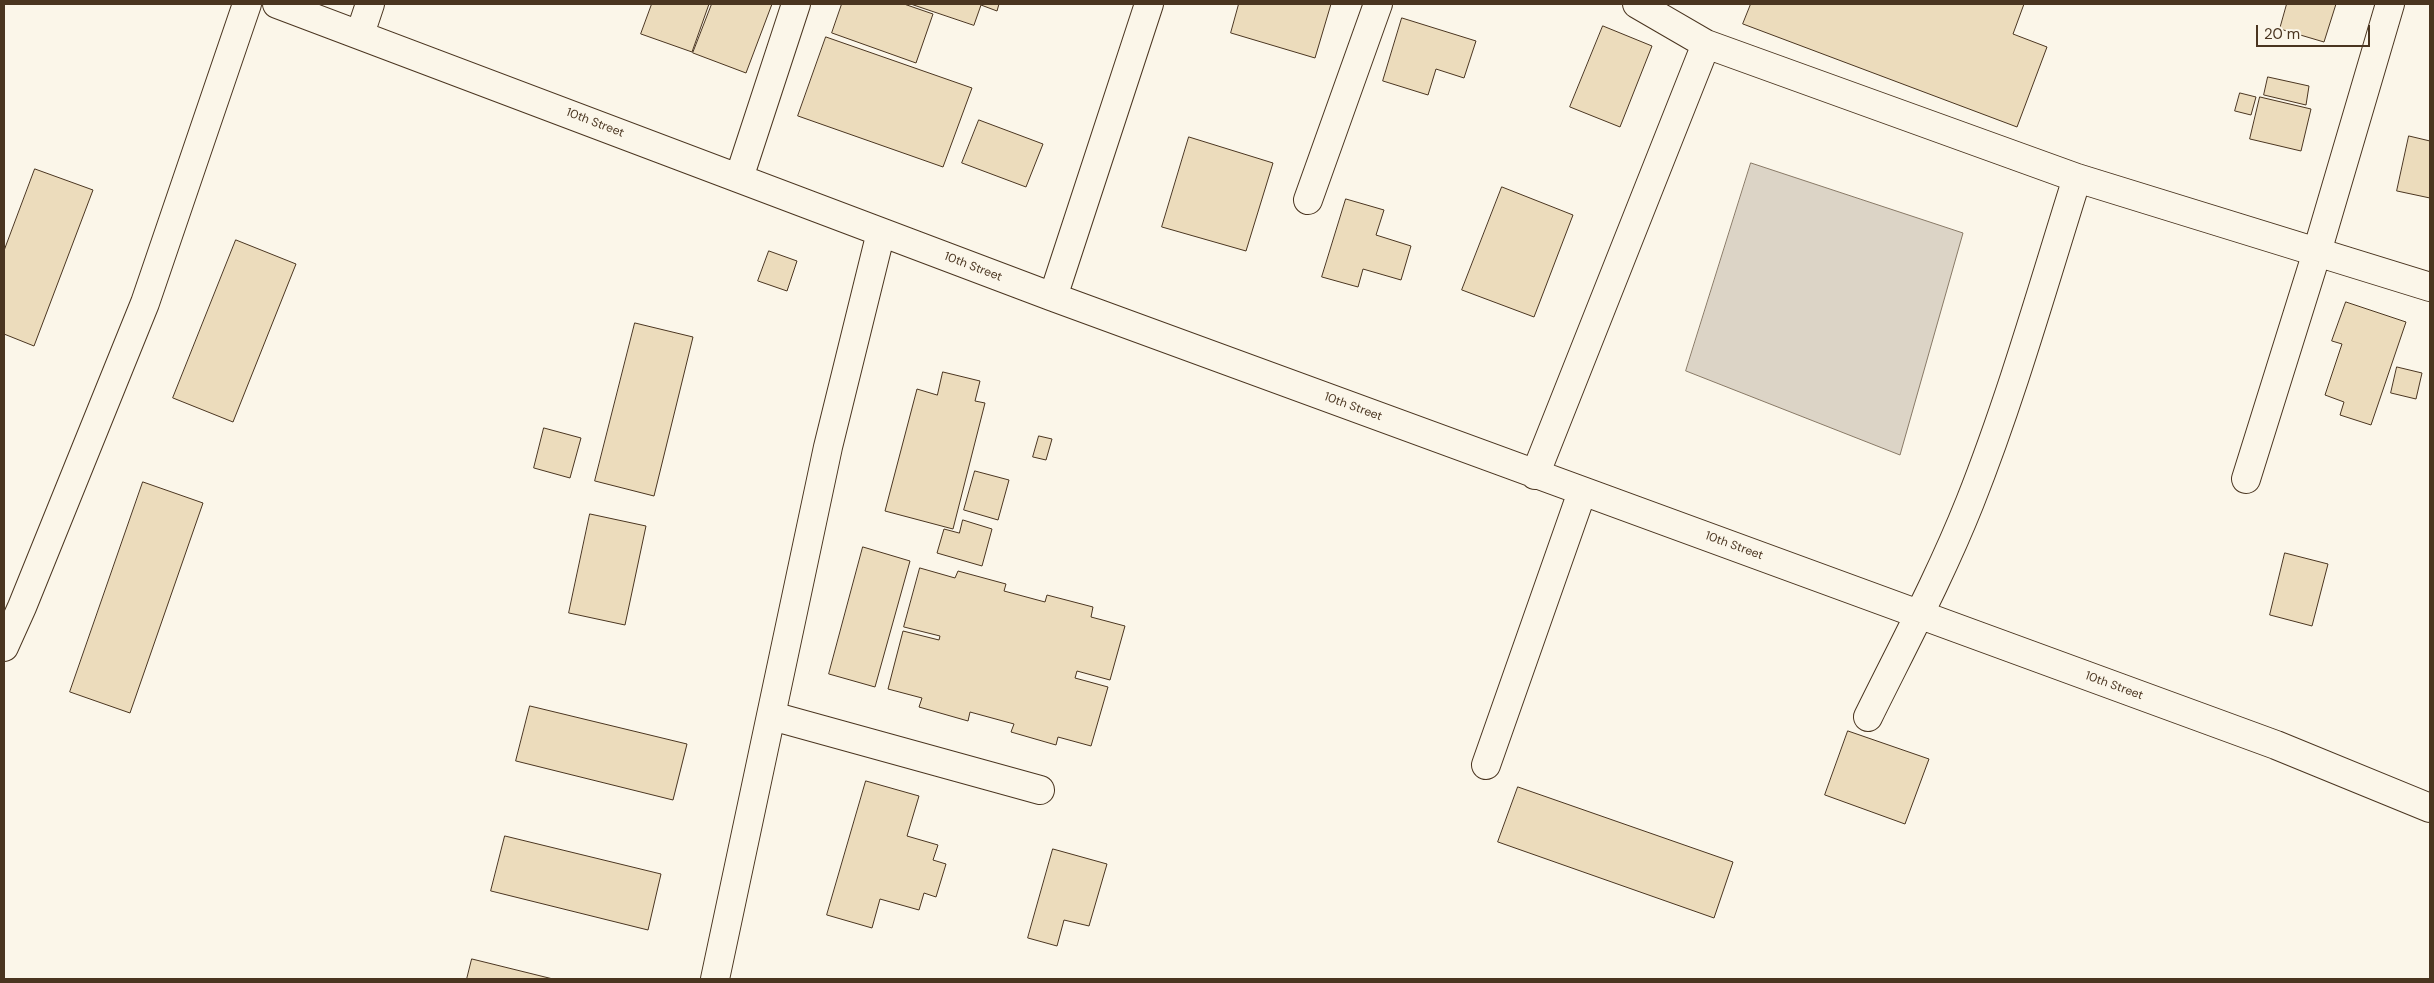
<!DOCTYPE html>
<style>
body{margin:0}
#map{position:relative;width:2434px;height:983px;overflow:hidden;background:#fbf6e9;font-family:"DM Sans",sans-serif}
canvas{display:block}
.frame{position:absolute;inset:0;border:5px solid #4a3520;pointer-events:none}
.scale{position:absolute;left:2256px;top:25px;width:114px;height:22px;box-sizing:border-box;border:2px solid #4a3520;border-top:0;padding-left:6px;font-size:15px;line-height:18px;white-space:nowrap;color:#4a3520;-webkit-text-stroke:4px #fbf6e9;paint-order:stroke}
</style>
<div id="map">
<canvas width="2434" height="983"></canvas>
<div class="frame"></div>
<div class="scale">20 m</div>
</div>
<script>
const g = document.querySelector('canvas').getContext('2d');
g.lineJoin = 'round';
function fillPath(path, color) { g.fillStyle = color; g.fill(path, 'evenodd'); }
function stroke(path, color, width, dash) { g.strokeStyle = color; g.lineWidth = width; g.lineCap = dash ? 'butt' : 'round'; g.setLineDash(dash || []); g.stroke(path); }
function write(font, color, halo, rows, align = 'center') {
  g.font = font + ' "DM Sans",sans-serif'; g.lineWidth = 4; g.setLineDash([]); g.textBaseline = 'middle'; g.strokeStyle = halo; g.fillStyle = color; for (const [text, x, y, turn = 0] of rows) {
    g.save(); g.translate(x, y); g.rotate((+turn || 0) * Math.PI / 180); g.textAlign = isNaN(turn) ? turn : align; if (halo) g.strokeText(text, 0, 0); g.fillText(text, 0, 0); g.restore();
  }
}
const water = new Path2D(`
 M 1751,163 L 1963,233 L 1900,455 L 1686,371 Z`);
fillPath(water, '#dcd4c6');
stroke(water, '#887966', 1);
const building = new Path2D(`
 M 652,4 L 709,4 L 692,52 L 641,34 Z
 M 712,4 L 772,4 L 746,73 L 693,53 Z
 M 842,4 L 904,4 L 933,14 L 916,63 L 832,33 Z
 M 911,4 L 999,4 L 997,11 L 981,5 L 974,25 Z
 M 1239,4 L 1331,4 L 1315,58 L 1231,33 Z
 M 1751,4 L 2024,4 L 2013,34 L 2047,47 L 2017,127 L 1743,24 Z
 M 2287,4 L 2336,4 L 2324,42 L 2280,29 Z
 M 1402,18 L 1476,41 L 1464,78 L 1436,69 L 1428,95 L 1383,81 Z
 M 1603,26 L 1652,46 L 1620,127 L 1570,107 Z
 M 826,37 L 972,88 L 943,167 L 798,116 Z
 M 2268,77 L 2309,86 L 2306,105 L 2264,95 Z
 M 2240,93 L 2256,97 L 2251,115 L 2235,111 Z
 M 2260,97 L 2311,109 L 2301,151 L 2250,139 Z
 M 979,120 L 1043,144 L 1026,187 L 962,163 Z
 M 2409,136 L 2430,141 L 2430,198 L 2397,191 Z
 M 1189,137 L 1273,163 L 1246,251 L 1162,227 Z
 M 35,169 L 93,190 L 34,346 L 4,334 L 4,251 Z
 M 1502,187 L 1573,215 L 1534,317 L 1462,290 Z
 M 1346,199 L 1384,210 L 1376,235 L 1411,246 L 1401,280 L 1363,269 L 1358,287 L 1322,277 Z
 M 236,240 L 296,264 L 233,422 L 173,398 Z
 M 769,251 L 797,261 L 787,291 L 758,281 Z
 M 2346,302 L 2406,322 L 2371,425 L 2340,415 L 2344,402 L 2325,395 L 2342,344 L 2332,341 Z
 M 635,323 L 693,337 L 654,496 L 595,481 Z
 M 2397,367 L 2422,373 L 2416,399 L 2391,393 Z
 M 943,372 L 980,381 L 975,401 L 985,403 L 953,529 L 885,511 L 917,389 L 937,395 Z
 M 544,428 L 581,438 L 570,478 L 534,468 Z
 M 1039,436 L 1052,439 L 1046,460 L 1033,457 Z
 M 975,471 L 1009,480 L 998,520 L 964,510 Z
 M 143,482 L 203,503 L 130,713 L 70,692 Z
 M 590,514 L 646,526 L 625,625 L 569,613 Z
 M 963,520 L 992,529 L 982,566 L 937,553 L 944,529 L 959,533 Z
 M 863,547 L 910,561 L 875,687 L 829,674 Z
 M 2285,553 L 2328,564 L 2312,626 L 2270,615 Z
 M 920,568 L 955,578 L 958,571 L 1006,584 L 1004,591 L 1045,602 L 1047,595 L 1093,607 L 1091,617 L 1125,626 L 1110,680 L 1077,671 L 1075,678 L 1108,687 L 1091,746 L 1058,737 L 1056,745 L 1011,732 L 1014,724 L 970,712 L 968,721 L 919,707 L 922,698 L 888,689 L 903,631 L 939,640 L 940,636 L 904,627 Z
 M 530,706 L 687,744 L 673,800 L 516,761 Z
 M 1848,731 L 1929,759 L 1905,824 L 1825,795 Z
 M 866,781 L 919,796 L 907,836 L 938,845 L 933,860 L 946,864 L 936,897 L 924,893 L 919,910 L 880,899 L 872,928 L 827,915 Z
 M 1518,787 L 1733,862 L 1714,918 L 1498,842 Z
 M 505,836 L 661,874 L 648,930 L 491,891 Z
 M 1053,849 L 1107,864 L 1089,926 L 1064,920 L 1057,946 L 1028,938 Z
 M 472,959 L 553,979 L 467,979 Z`);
fillPath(building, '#ecdcbc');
stroke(building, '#4a3520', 1);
const minor = new Path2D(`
 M 277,4 L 1053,297 L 2276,745 L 2430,808
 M 1637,4 L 1706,44 L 2077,178 L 2430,287
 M 360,34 L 370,4
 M 739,178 L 796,4
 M 1308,200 L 1378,4
 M 1053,297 L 1149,4
 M 1535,475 L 1706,44
 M 2246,479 L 2317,252 L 2390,4
 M 4,647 L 22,607 L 145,303 L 247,4
 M 772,716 L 1040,790
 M 1868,717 C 1903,646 1941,575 1970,502 C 2012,396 2043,286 2077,178
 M 1486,765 L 1582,492
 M 715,979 L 828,447 L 881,232`);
stroke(minor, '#4a3520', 30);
stroke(minor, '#fbf6e9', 28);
write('12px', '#4a3520', '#fbf6e9', [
 ["10th Street",595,123,21],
 ["10th Street",973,267,21],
 ["10th Street",1353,407,20],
 ["10th Street",1734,546,20],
 ["10th Street",2114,686,20]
]);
</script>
